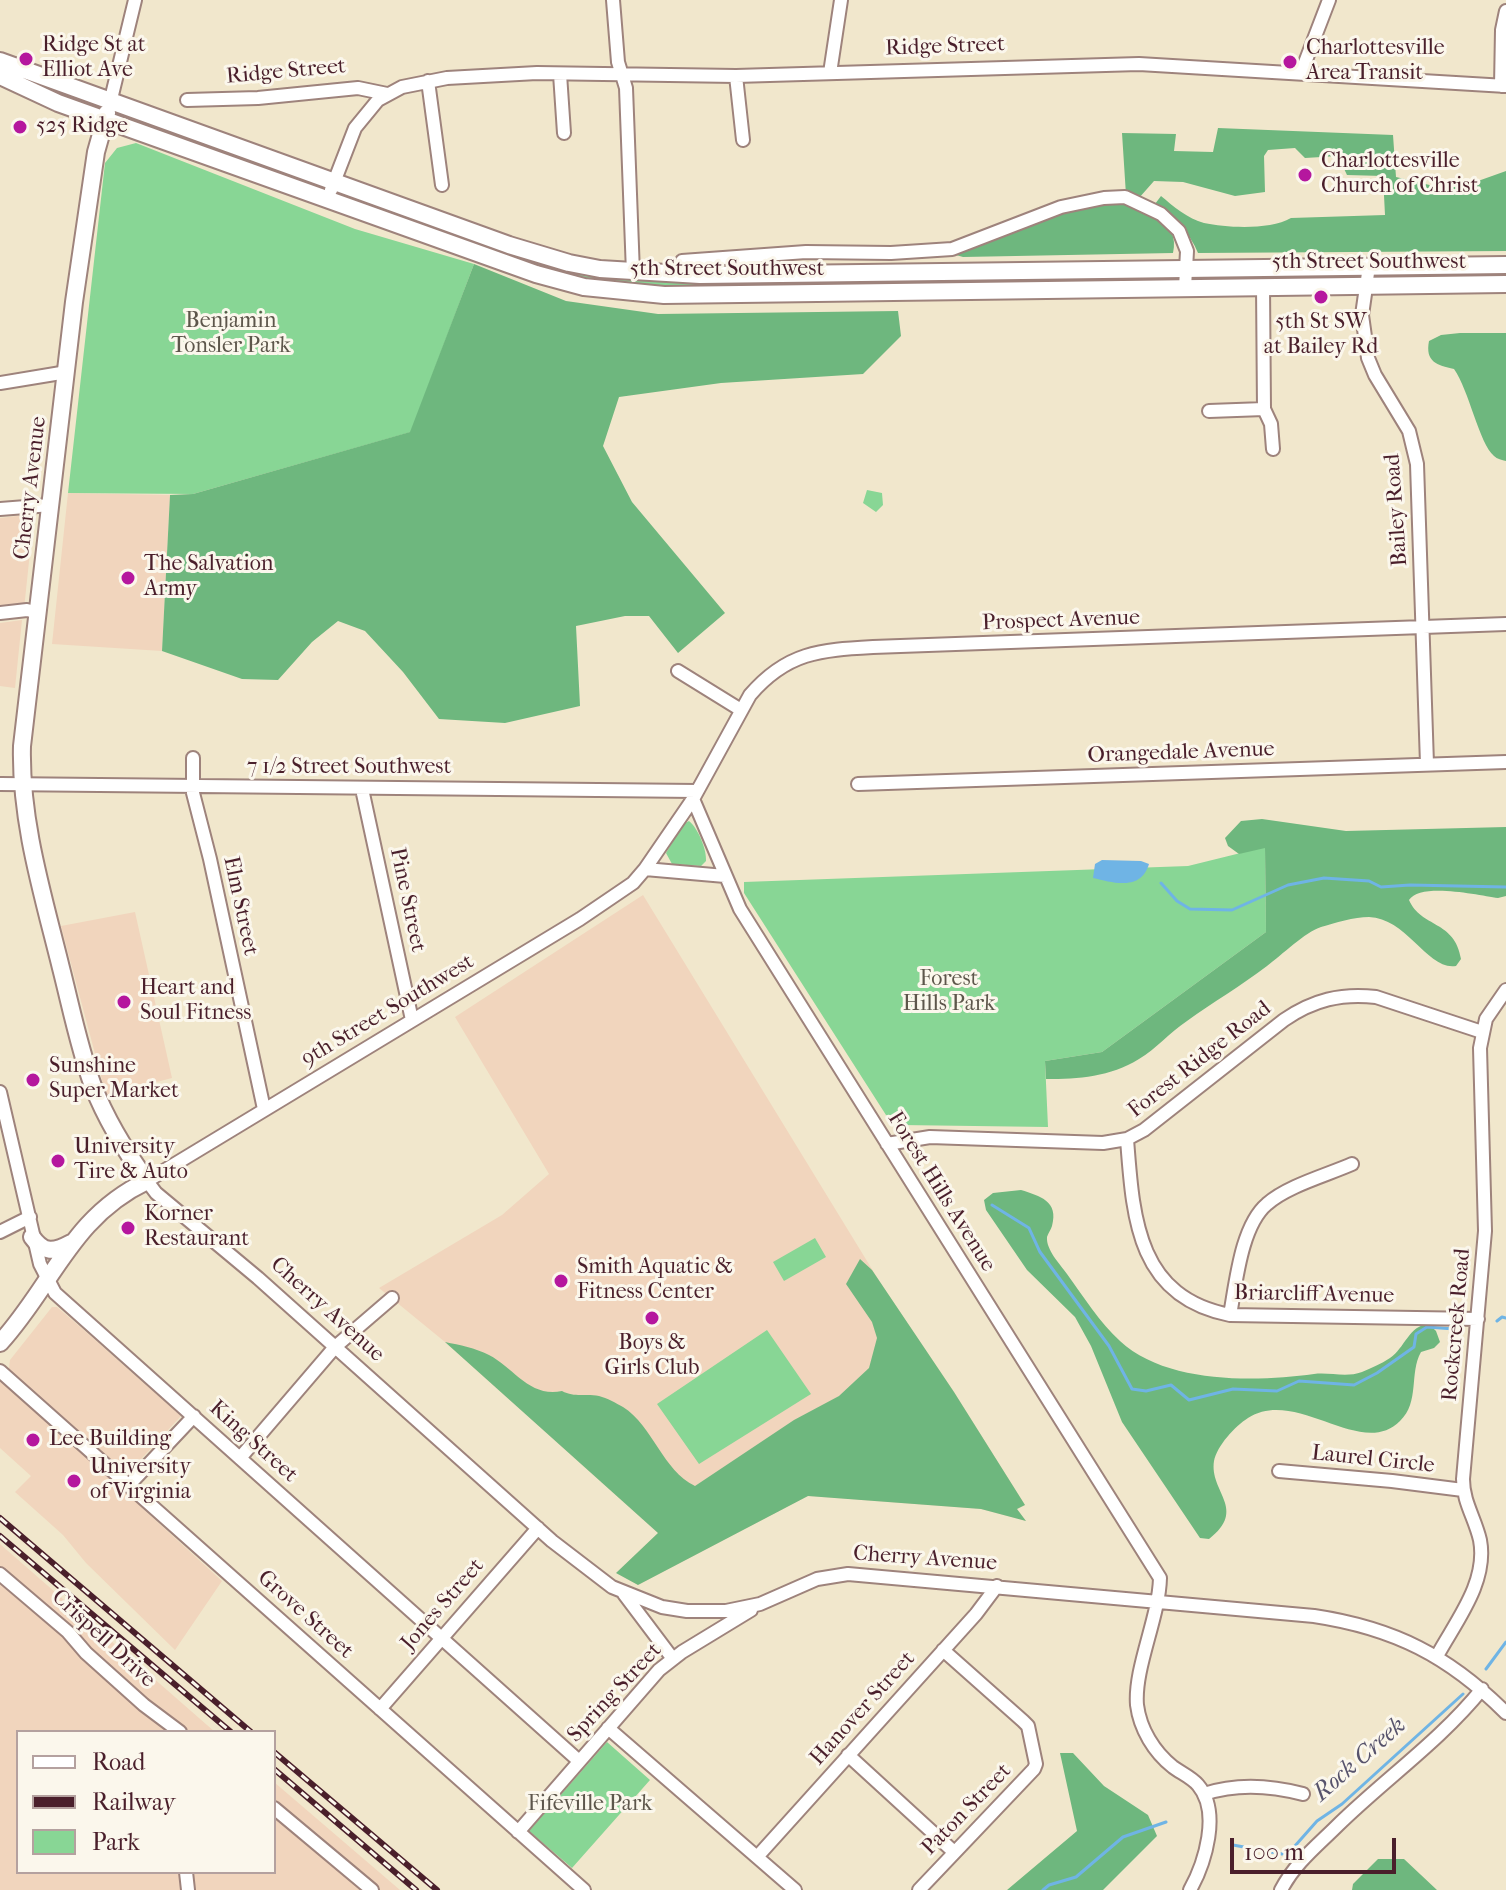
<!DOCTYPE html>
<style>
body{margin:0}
#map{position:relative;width:1506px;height:1890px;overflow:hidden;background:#f1e7cc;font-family:"IM FELL French Canon",serif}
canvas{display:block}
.legend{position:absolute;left:16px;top:1730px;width:260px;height:144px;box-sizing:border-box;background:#fbf7ec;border:2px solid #b4a19f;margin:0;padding:10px 14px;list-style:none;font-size:24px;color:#4a1f2b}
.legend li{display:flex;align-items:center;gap:16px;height:40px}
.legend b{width:40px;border:2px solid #b4a19f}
.scale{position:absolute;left:1230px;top:1838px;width:166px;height:36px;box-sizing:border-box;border:4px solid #4a1f2b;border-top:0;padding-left:10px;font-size:24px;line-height:28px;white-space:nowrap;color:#4a1f2b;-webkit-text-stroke:6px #fbf7ec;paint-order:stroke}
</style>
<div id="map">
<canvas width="1506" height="1890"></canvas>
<ul class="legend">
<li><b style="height:10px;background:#fff"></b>Road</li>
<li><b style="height:10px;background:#4a1f2b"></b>Railway</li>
<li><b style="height:22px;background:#88d695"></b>Park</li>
</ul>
<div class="scale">100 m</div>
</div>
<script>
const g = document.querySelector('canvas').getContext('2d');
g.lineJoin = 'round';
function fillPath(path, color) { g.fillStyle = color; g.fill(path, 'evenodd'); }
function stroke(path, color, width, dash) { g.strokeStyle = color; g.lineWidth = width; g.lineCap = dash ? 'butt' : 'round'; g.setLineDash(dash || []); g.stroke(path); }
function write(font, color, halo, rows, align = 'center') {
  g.font = font + ' "IM FELL French Canon",serif'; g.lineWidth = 6; g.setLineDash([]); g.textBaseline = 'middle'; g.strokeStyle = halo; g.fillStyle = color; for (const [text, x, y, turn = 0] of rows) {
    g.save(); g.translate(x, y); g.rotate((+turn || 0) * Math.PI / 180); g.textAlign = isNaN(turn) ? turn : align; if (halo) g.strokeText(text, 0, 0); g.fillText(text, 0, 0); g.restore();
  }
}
fillPath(new Path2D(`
 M 68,493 L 170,495 L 162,651 L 52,644 Z
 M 34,514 L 24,609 L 0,611 L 0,518 Z
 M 22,620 L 15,688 L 0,686 L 0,623 Z
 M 643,895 L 878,1279 L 954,1392 L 1025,1505 L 1017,1509 L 1026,1521 L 981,1509 L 808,1496 L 638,1585 L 616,1573 L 658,1533 L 445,1342 L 379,1288 L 502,1215 L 549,1174 L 455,1017 Z
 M 135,912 L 172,1078 L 106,1095 L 61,926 Z
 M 52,1307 L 57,1307 L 85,1331 L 181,1416 L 117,1485 L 222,1581 L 175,1650 L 86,1563 L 63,1535 L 15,1492 L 31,1476 L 0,1448 L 0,1375 L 9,1368 L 10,1360 Z
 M 0,1544 L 215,1732 L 18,1732 L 18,1872 L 274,1872 L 274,1782 L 400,1890 L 0,1890 Z`), '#f1d5bd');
fillPath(new Path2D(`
 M 136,143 L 355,229 L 474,264 L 411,432 L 193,494 L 68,493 L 105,163 L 117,148 Z
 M 338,190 L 546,263 L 912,280 L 919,286 L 666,290 L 565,277 L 342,196 Z
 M 867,490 L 882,493 L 883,505 L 876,512 L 863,503 Z
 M 689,821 C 698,828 707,850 706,861 L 701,866 L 672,864 L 666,853 L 683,824 Z
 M 1265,847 L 1266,932 L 1102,1052 L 1045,1061 L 1048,1127 L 901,1125 L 886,1115 L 744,893 L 744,882 L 1188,866 Z
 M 815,1238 L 826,1257 L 784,1281 L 773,1262 Z
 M 767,1330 L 811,1394 L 699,1464 L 657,1404 Z
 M 607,1742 L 650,1780 L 572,1868 L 529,1831 Z`), '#88d695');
fillPath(new Path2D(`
 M 1218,128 L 1393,135 L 1396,177 L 1438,187 L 1478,181 L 1506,171 L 1506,251 L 1198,253 C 1190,232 1172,217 1155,204 L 1161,196 C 1173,206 1188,219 1204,223 C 1228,228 1270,230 1291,218 L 1385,215 L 1383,176 L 1347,175 L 1338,156 L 1305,158 L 1295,148 L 1268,150 L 1264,156 L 1265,192 L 1235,196 L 1183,182 L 1154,181 L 1139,198 L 1126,195 L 1122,133 L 1176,134 L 1174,151 L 1213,152 Z
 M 1121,200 C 1145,209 1181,221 1173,253 L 963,257 L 956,255 L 956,253 C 1008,231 1064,203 1121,200 Z
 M 474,264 L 566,301 L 658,314 L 898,311 L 901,336 L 863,374 L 721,383 L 619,397 L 603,446 L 632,502 L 725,613 L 678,653 L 649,616 L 625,616 L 576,626 L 580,706 L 505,723 L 439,719 L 403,672 L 365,631 L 338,621 L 312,642 L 278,680 L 242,679 L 162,651 L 170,495 L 193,494 L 410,432 Z
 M 1460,333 L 1506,333 L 1506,461 C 1502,460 1497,459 1494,456 C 1479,443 1469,390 1454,369 C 1437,365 1425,362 1429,341 L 1441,335 Z
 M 1262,819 L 1346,831 L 1506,827 L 1506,896 L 1498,898 C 1478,895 1420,882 1409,900 C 1421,928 1455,920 1461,959 L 1456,966 C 1428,971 1407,918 1369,917 C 1354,917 1335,923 1321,927 C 1305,932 1282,955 1267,966 C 1241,986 1213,1002 1187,1021 C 1170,1032 1156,1049 1139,1059 C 1110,1077 1079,1079 1046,1079 L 1045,1061 L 1102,1052 L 1266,932 L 1265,848 L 1239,854 L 1228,846 L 1225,838 L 1241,821 Z
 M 1021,1190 C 1040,1196 1059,1201 1052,1226 C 1051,1230 1048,1233 1047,1237 C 1046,1250 1060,1264 1067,1274 C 1083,1296 1100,1323 1120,1341 C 1166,1384 1256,1382 1314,1374 C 1330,1372 1346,1378 1362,1372 C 1371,1368 1381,1364 1390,1358 C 1405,1348 1409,1325 1429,1324 L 1436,1331 L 1440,1342 L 1434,1348 L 1421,1352 C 1409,1373 1420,1402 1400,1421 C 1361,1460 1297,1387 1248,1418 C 1235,1426 1217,1446 1214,1461 C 1209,1492 1248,1509 1209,1539 L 1200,1538 L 1122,1422 L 1091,1346 L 1075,1317 L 1027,1270 L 986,1210 L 984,1200 L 993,1193 Z
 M 860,1259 L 872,1270 L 954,1392 L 1025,1505 L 1017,1509 L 1026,1521 L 981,1509 L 808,1496 L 638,1585 L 616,1573 L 658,1533 L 445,1342 C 460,1345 475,1348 489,1355 C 514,1368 530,1398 562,1391 C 575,1398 586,1393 599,1396 C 607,1398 616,1403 623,1407 C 653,1426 663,1471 695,1486 L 794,1420 L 839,1396 L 869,1368 L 877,1338 L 872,1322 L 846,1284 Z
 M 1060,1753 L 1073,1753 L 1104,1786 L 1148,1815 L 1157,1836 L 1103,1890 L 1007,1890 L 1077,1831 Z
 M 1378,1859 L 1404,1859 L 1437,1890 L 1352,1890 L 1353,1884 Z`), '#6eb77e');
fillPath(new Path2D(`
 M 1102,860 L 1141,861 L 1149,864 C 1141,891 1114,883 1093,878 L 1095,864 Z`), '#6fb4e5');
stroke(new Path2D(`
 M 1161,883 L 1177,901 L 1190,909 L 1232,910 L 1288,885 L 1324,878 L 1369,881 L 1381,887 L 1410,885 L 1506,887
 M 992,1205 L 1029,1228 L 1040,1252 L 1109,1346 L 1132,1389 L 1146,1391 L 1171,1385 L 1189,1400 L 1233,1389 L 1277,1391 L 1299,1381 L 1354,1385 L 1377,1373 L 1414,1347 L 1416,1334 L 1427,1327 L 1454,1329
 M 1497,1321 L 1502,1317 L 1506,1318
 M 1486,1669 L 1506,1642
 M 1233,1845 L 1282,1854 L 1294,1847 L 1317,1821 L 1342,1804 L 1463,1694
 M 1043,1890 L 1049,1885 L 1076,1877 L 1123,1837 L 1166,1822`), '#6fb4e5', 3);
const minor = new Path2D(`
 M 613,0 L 618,62 L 626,88 L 633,273
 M 830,73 L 841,0
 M 1301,73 L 1329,0
 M 560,74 L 564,133
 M 736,76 L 743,140
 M 428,81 L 442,185
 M 1501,86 L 1502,30 L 1506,11
 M 111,99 L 135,0
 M 187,100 L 258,98 L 358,88 L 387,94
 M 331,190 L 355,128 L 378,100 L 402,87 L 447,78 L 537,73 L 736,76 L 1139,64 L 1506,86
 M 1369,266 L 1362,315 L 1368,358 L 1375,375 L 1409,431 L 1417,464 L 1427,764
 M 682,275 L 682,261 L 806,252 L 891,253 L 952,249 L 1061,207 L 1104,198 L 1125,197 L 1161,214 L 1179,231 L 1187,251 L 1185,288
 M 1263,286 L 1264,409 L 1271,424 L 1273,449
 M 0,383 L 67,372
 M 1209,411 L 1264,409
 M 0,509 L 51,505
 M 0,613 L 27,610 L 39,613
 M 1506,624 L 873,647 C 820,650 787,652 750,695 L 693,799 L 645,869 L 633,883 L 580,919 L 147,1181 L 156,1193 L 258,1278 L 552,1541 L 612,1587 L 662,1607 L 687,1611 L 726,1611 L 760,1604 L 817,1579 L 848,1574 L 1314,1616 C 1394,1628 1449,1656 1506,1713
 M 678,671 L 741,710
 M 193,758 L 193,793 L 210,859 L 264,1109
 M 0,784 L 697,791
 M 858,784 L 1506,762
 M 362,789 L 412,1020
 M 693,799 L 740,909 L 1160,1578 C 1159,1618 1134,1668 1137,1705 C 1140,1729 1154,1752 1173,1767 C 1181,1773 1191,1777 1198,1785 C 1221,1812 1205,1863 1190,1890
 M 645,869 L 725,876
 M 0,1092 L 40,1264 L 55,1293 L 579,1761
 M 1127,1139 C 1133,1218 1137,1297 1230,1315 L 1478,1319
 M 887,1144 L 930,1137 L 1103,1143 L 1127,1139 L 1144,1130 L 1284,1020 C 1313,1000 1341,993 1376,997 L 1482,1032
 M 0,1232 L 30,1217
 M 1230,1315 C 1236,1283 1241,1226 1267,1204 C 1287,1186 1327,1175 1352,1164
 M 0,1371 L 584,1890
 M 240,1458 L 335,1347 L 392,1298
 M 1279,1471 L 1392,1481 L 1463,1490
 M 129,1485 L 194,1416
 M 0,1574 L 68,1632 L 86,1653 L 144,1705 L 180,1732
 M 624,1594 L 673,1659
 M 1437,1656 C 1456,1621 1488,1582 1480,1540 C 1475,1518 1463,1502 1463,1479 L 1485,1231 L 1480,1048 L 1486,1019 L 1506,990
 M 380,1709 L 538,1528
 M 608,1728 L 795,1890
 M 848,1755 L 954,1852
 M 1204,1794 C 1237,1783 1269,1785 1303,1794
 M 274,1808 L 372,1890
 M 518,1832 L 659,1670 L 682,1652 L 751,1610
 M 757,1857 L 976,1614 L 997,1586
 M 186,1872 L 188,1890
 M 919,1890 L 1034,1769 L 1036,1764 L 1028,1726 L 1023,1721 L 943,1650
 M 1281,1890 C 1295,1863 1317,1846 1338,1825 C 1385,1779 1441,1740 1482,1689`);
const major = new Path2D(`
 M 0,61 L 509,245 L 569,263 L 600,269 L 700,275 L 1506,265
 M 0,76 L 58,103 L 536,274 L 584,287 L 664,295 L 1506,284
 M 32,1237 C 44,1254 54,1252 71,1243
 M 0,1343 C 53,1285 71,1217 147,1181 C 126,1152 106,1119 93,1086 C 79,1048 71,1007 61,968 C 43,895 20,821 22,746 L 74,302 L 96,152 L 107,113`);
stroke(minor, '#9e837c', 16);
stroke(major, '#9e837c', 20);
stroke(minor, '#fff', 12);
stroke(major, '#fff', 16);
const rail = new Path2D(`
 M 0,1518 L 251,1732
 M 0,1536 L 231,1732
 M 274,1752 L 437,1890
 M 274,1769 L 416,1890`);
stroke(rail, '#4a1f2b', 6);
stroke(rail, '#fbf7ec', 3, [9]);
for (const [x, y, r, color] of [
 [26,59,8,"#b5179e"],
 [1290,62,8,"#b5179e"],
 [20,127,8,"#b5179e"],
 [1305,175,8,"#b5179e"],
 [1321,297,8,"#b5179e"],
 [128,578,8,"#b5179e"],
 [124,1002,8,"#b5179e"],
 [33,1080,8,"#b5179e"],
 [58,1161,8,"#b5179e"],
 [128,1228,8,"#b5179e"],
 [561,1281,8,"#b5179e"],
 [652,1318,8,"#b5179e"],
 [33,1440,8,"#b5179e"],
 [74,1481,8,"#b5179e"]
]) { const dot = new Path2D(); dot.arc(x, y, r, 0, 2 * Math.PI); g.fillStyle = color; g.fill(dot); stroke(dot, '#fbf7ec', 3); }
write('22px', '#4a1f2b', '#fbf7ec', [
 ["Ridge St at",42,46],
 ["Elliot Ave",42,71],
 ["Charlottesville",1306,49],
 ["Area Transit",1306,74],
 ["525 Ridge",36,127],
 ["Charlottesville",1321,162],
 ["Church of Christ",1321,187],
 ["5th St SW",1321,323,"center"],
 ["at Bailey Rd",1321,348,"center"],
 ["The Salvation",144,565],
 ["Army",144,590],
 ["Heart and",140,989],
 ["Soul Fitness",140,1014],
 ["Sunshine",49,1067],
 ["Super Market",49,1092],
 ["University",74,1148],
 ["Tire & Auto",74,1173],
 ["Korner",144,1215],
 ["Restaurant",144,1240],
 ["Smith Aquatic &",577,1268],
 ["Fitness Center",577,1293],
 ["Boys &",652,1344,"center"],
 ["Girls Club",652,1369,"center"],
 ["Lee Building",49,1440],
 ["University",90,1468],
 ["of Virginia",90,1493]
], 'left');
write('22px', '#4a1f2b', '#fbf7ec', [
 ["Ridge Street",945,47,-2],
 ["Ridge Street",286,72,-5],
 ["5th Street Southwest",1369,263],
 ["5th Street Southwest",727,270],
 ["Cherry Avenue",31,488,-83],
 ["Bailey Road",1397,510,-94],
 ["Prospect Avenue",1061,621,-2],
 ["Orangedale Avenue",1181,753,-2],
 ["7 1/2 Street Southwest",349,768],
 ["Pine Street",407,900,78],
 ["Elm Street",240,906,78],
 ["9th Street Southwest",388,1011,-31],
 ["Forest Ridge Road",1200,1060,-38],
 ["Forest Hills Avenue",941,1192,58],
 ["Briarcliff Avenue",1314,1295,1],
 ["Cherry Avenue",327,1310,42],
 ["Rockcreek Road",1457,1325,-85],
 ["King Street",253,1442,42],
 ["Laurel Circle",1373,1460,6],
 ["Cherry Avenue",925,1559,4],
 ["Jones Street",443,1605,-49],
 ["Grove Street",305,1615,42],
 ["Crispell Drive",103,1639,43],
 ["Spring Street",615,1693,-47],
 ["Hanover Street",863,1709,-48],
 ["Paton Street",967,1810,-46]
]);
write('22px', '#5d564b', '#fbf7ec', [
 ["Benjamin",231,322],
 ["Tonsler Park",231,347],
 ["Forest",949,980],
 ["Hills Park",949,1005],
 ["Fifeville Park",590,1805]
]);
write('italic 24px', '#57536c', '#fbf7ec', [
 ["Rock Creek",1360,1760,-41]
]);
</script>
